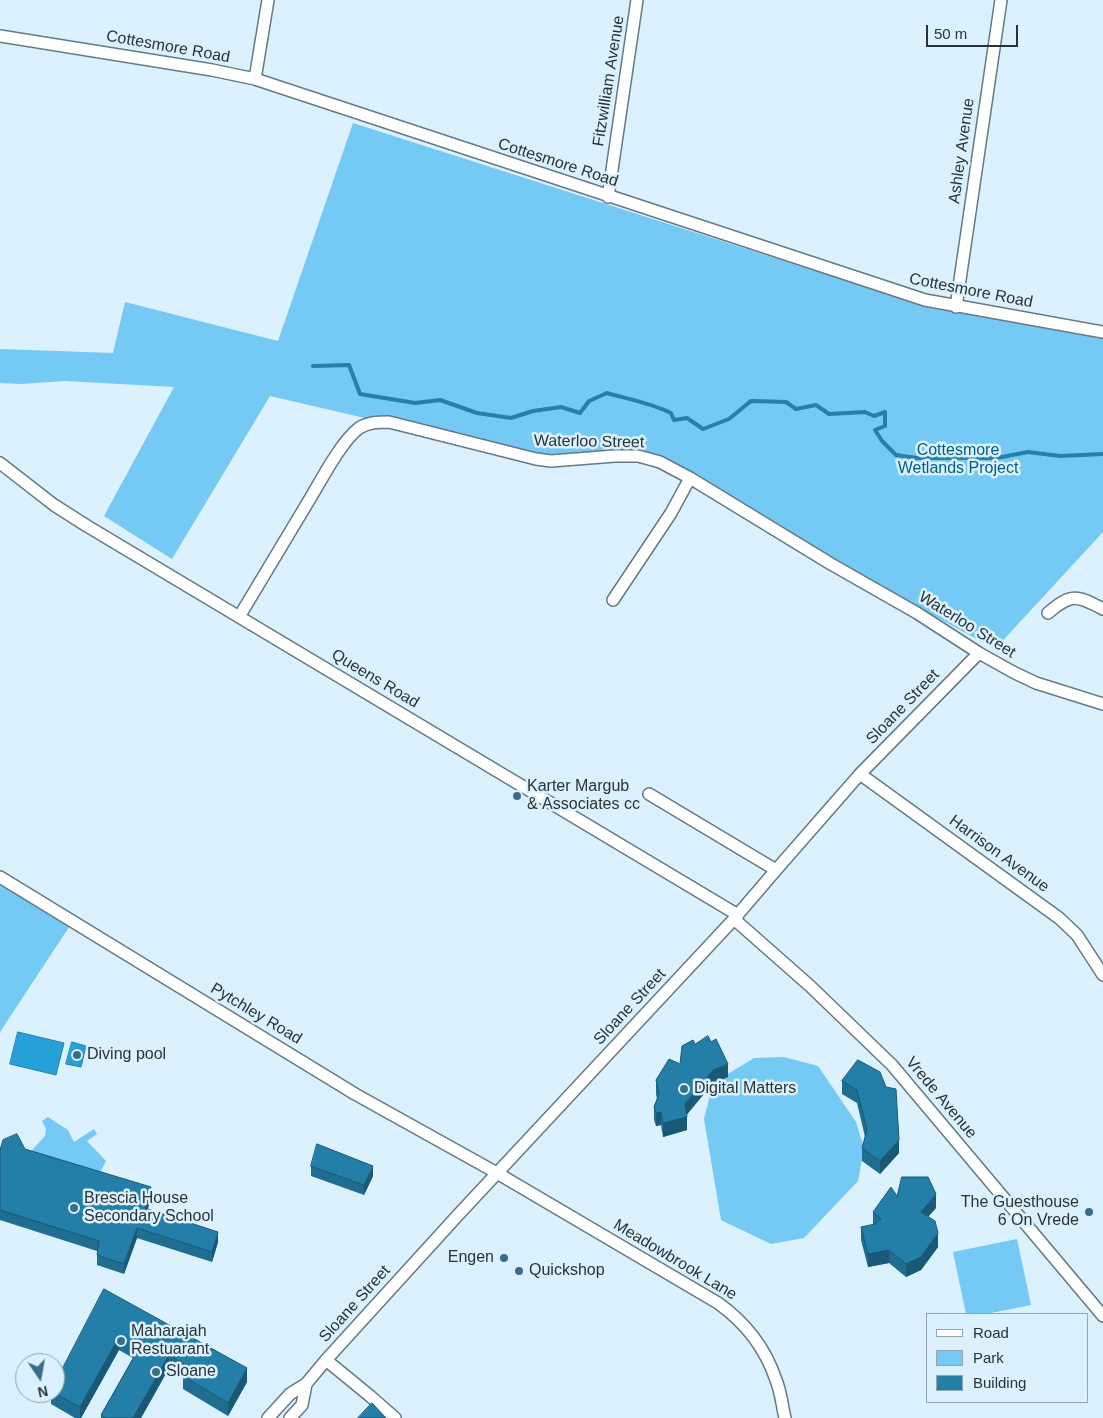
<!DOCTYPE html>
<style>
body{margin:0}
#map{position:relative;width:1103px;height:1418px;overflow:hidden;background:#dbf1fd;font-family:Arial,sans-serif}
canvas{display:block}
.legend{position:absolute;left:926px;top:1313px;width:162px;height:90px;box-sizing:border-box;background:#dbf1fd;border:1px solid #94a5ae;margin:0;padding:6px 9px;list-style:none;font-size:15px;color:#2a3338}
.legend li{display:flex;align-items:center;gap:10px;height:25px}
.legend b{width:25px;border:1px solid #94a5ae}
.north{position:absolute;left:15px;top:1353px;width:50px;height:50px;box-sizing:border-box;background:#dbf1fd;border:1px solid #94a5ae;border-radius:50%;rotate:168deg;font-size:14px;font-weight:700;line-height:20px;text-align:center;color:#2a3338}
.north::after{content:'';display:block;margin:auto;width:18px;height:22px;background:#396e8a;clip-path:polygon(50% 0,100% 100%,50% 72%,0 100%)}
.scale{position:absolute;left:926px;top:25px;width:92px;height:22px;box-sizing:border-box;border:2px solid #2a3338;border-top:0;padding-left:6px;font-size:15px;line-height:18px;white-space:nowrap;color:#2a3338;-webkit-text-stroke:4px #dbf1fd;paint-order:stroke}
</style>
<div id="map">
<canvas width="1103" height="1418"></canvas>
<ul class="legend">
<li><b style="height:6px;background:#fff"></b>Road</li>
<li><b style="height:14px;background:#75c9f5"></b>Park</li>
<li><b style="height:14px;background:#247fa8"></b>Building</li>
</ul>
<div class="north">N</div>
<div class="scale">50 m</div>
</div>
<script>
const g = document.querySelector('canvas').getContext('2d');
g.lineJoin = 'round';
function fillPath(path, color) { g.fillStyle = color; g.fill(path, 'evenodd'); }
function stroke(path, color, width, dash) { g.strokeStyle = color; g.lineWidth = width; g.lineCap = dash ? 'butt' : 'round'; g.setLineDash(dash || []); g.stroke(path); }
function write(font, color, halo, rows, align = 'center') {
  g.font = font + ' Arial,sans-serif'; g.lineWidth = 5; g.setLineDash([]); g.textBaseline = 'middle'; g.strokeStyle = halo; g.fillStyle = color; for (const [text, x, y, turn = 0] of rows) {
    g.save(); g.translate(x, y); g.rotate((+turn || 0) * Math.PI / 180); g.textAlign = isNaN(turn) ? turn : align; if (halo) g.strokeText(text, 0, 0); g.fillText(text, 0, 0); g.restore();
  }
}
fillPath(new Path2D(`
 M 353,123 L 931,308 L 1103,334 L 1103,532 L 995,649 L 641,457 L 550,461 L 270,396 L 172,559 L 104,516 L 174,387 L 65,381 L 21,384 L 0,383 L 0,349 L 113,353 L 125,302 L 278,341 Z
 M 0,881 L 73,921 L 0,1032 Z
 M 784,1057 L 818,1066 L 856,1122 L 864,1148 L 858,1181 L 804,1238 L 771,1244 L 721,1220 L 704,1119 L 713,1083 L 754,1058 Z
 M 48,1117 L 68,1130 L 74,1142 L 94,1129 L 97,1134 L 87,1141 L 106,1161 L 101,1171 L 102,1176 L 42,1159 L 32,1150 L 45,1136 L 46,1129 L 42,1121 Z
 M 1017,1239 L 1031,1305 L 986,1314 L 966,1314 L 953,1252 Z`), '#75c9f5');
const water = new Path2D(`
 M 18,1032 L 64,1043 L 56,1075 L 10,1064 Z
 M 72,1042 L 86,1046 L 81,1067 L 66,1064 Z`);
fillPath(water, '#25a1d7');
stroke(water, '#2680a7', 1);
stroke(new Path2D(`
 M 313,366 L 349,365 L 360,394 L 415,403 L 440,400 L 477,413 L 511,418 L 533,411 L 561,407 L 580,413 L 589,401 L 607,393 C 628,399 651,403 671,413 L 674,420 L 687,418 L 703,429 L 729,419 L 751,401 L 786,402 L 796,409 L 816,405 L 829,414 L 865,412 L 874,416 L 885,412 L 885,426 L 875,430 L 882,441 L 896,455 L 917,458 L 997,458 L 1028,452 L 1060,456 L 1103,454`), '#2680a7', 4);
const minor = new Path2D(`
 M 0,36 L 212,70 L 255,79 L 925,300 L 1103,332
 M 255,79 L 268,0
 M 608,197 L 637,0
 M 956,307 L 1001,0
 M 0,463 L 54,505 L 87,526 L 738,915
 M 613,600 L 671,513 L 690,478
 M 1048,613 C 1071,593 1077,595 1103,609
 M 239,617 C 263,577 287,537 311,497 C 323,477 341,442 359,428 C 369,422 378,422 389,422 L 536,459 L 551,461 L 615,456 L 638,456 L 660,462 L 690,478 L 831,564 L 917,613 L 979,653 L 1013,672 L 1036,683 L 1103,704
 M 860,774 L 1059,918 L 1077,935 L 1103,975
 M 649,794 L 776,870
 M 0,877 L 355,1094 L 497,1173 L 718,1303 C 746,1323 765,1347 776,1380 C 781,1392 782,1405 785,1418
 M 734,919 L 810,986 L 892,1065 L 1103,1316
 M 326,1360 L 370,1396 L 395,1418
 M 268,1418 L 290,1394 L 306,1384 L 326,1360 L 458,1215 L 734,919 L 776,870 L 860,774 L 979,653
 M 290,1418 L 302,1405 L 306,1384`);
stroke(minor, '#667984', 14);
stroke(minor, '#fff', 11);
fillPath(new Path2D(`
 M 695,1044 L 728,1077 L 713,1083 L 686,1115 L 687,1130 L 663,1137 L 661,1125 L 656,1126 L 654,1120 L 654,1107 L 657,1099 L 656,1094 L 656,1080 L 680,1064 Z
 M 858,1060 L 899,1153 L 880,1174 L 862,1161 L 862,1148 L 865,1137 L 857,1103 L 842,1094 L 842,1081 Z
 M 25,1149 L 151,1197 L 148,1209 L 218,1242 L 212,1262 L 137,1238 L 124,1274 L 97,1265 L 97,1251 L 0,1220 L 0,1150 Z
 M 311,1166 L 373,1176 L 364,1195 L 311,1176 Z
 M 897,1196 L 936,1208 L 928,1216 L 938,1247 L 921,1270 L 906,1277 L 889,1263 L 868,1267 L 861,1240 L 861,1227 L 873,1225 L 873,1212 Z
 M 104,1289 L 247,1382 L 228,1416 L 183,1389 L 183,1376 L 169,1368 L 141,1418 L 101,1418 L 101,1415 L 133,1358 L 119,1350 L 81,1418 L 75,1418 L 51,1404 L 51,1393 L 55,1393 Z`), '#1f6d90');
fillPath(new Path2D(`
 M 728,1064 L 728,1077 L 713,1083 L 685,1117 L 685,1104 L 713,1070 Z
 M 661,1112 L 661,1125 L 656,1126 L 656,1113 Z
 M 687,1117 L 687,1130 L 663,1137 L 663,1123 Z
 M 899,1140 L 899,1153 L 880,1174 L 880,1161 Z
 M 373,1166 L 373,1176 L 364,1195 L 364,1185 Z
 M 151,1187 L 151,1197 L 145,1218 L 145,1208 Z
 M 936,1194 L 936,1208 L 921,1225 L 921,1212 Z
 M 137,1228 L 137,1238 L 124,1274 L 124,1264 Z
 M 218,1232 L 218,1242 L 212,1262 L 212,1252 Z
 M 938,1233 L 938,1247 L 921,1270 L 906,1277 L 906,1264 Z
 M 889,1250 L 889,1263 L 868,1267 L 868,1254 Z
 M 119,1337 L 119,1350 L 81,1418 L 80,1418 L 80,1407 Z
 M 169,1355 L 169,1368 L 141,1418 L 133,1418 Z
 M 247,1368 L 247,1382 L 228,1416 L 228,1403 Z`), '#195976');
const building = new Path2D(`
 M 708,1036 L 711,1042 L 716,1039 L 728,1064 L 713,1070 L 685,1104 L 687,1117 L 663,1123 L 661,1112 L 656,1113 L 654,1107 L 659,1094 L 656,1080 L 669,1059 L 680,1064 L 682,1046 L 693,1040 L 695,1044 Z
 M 858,1060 L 880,1072 L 886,1087 L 896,1089 L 899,1140 L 880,1161 L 862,1148 L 867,1130 L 857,1090 L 842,1081 Z
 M 17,1134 L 25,1149 L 151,1187 L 145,1208 L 218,1232 L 212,1252 L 137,1228 L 124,1264 L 97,1255 L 99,1241 L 0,1210 L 0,1150 L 3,1140 Z
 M 317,1144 L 373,1166 L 364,1185 L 311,1166 Z
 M 902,1177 L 928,1177 L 936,1194 L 921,1212 L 935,1221 L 938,1233 L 921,1257 L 906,1264 L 889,1250 L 868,1254 L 861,1227 L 875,1224 L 881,1219 L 873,1212 L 891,1187 L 897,1196 Z
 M 104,1289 L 247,1368 L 228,1403 L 183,1376 L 189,1367 L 169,1355 L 133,1418 L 106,1418 L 101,1415 L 139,1348 L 119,1337 L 80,1407 L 54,1393 L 55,1393 L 55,1383 Z
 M 372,1403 L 386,1418 L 358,1418 Z`);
fillPath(building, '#247fa8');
stroke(building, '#195976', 1);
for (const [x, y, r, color] of [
 [517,796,5,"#396e8a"],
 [77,1055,5,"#396e8a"],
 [684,1089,5,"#396e8a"],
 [74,1208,5,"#396e8a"],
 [1089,1212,5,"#396e8a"],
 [504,1258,5,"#396e8a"],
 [519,1271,5,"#396e8a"],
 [121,1341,5,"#396e8a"],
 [156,1372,5,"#396e8a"]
]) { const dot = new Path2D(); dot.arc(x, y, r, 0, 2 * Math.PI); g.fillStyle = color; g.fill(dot); stroke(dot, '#dbf1fd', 2); }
write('16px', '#2a3338', '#dbf1fd', [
 ["Cottesmore Road",168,47,10],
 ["Fitzwilliam Avenue",609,81,-81],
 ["Ashley Avenue",962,151,-82],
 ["Cottesmore Road",558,163,18],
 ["Cottesmore Road",971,291,11],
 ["Waterloo Street",589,442,1],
 ["Waterloo Street",967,625,32],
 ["Queens Road",375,679,31],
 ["Sloane Street",903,707,-46],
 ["Harrison Avenue",999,854,36],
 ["Sloane Street",630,1007,-47],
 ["Pytchley Road",256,1014,31],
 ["Vrede Avenue",941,1098,50],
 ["Meadowbrook Lane",675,1260,31],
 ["Sloane Street",355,1304,-48]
]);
write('16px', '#006084', '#dbf1fd', [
 ["Cottesmore",958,451],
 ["Wetlands Project",958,469]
]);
write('16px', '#2a3338', '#dbf1fd', [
 ["Karter Margub",527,787],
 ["& Associates cc",527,805],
 ["Diving pool",87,1055],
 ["Digital Matters",694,1089],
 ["Brescia House",84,1199],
 ["Secondary School",84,1217],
 ["The Guesthouse",1079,1203,"right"],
 ["6 On Vrede",1079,1221,"right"],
 ["Engen",494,1258,"right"],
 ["Quickshop",529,1271],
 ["Maharajah",131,1332],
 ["Restuarant",131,1350],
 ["Sloane",166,1372]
], 'left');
</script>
